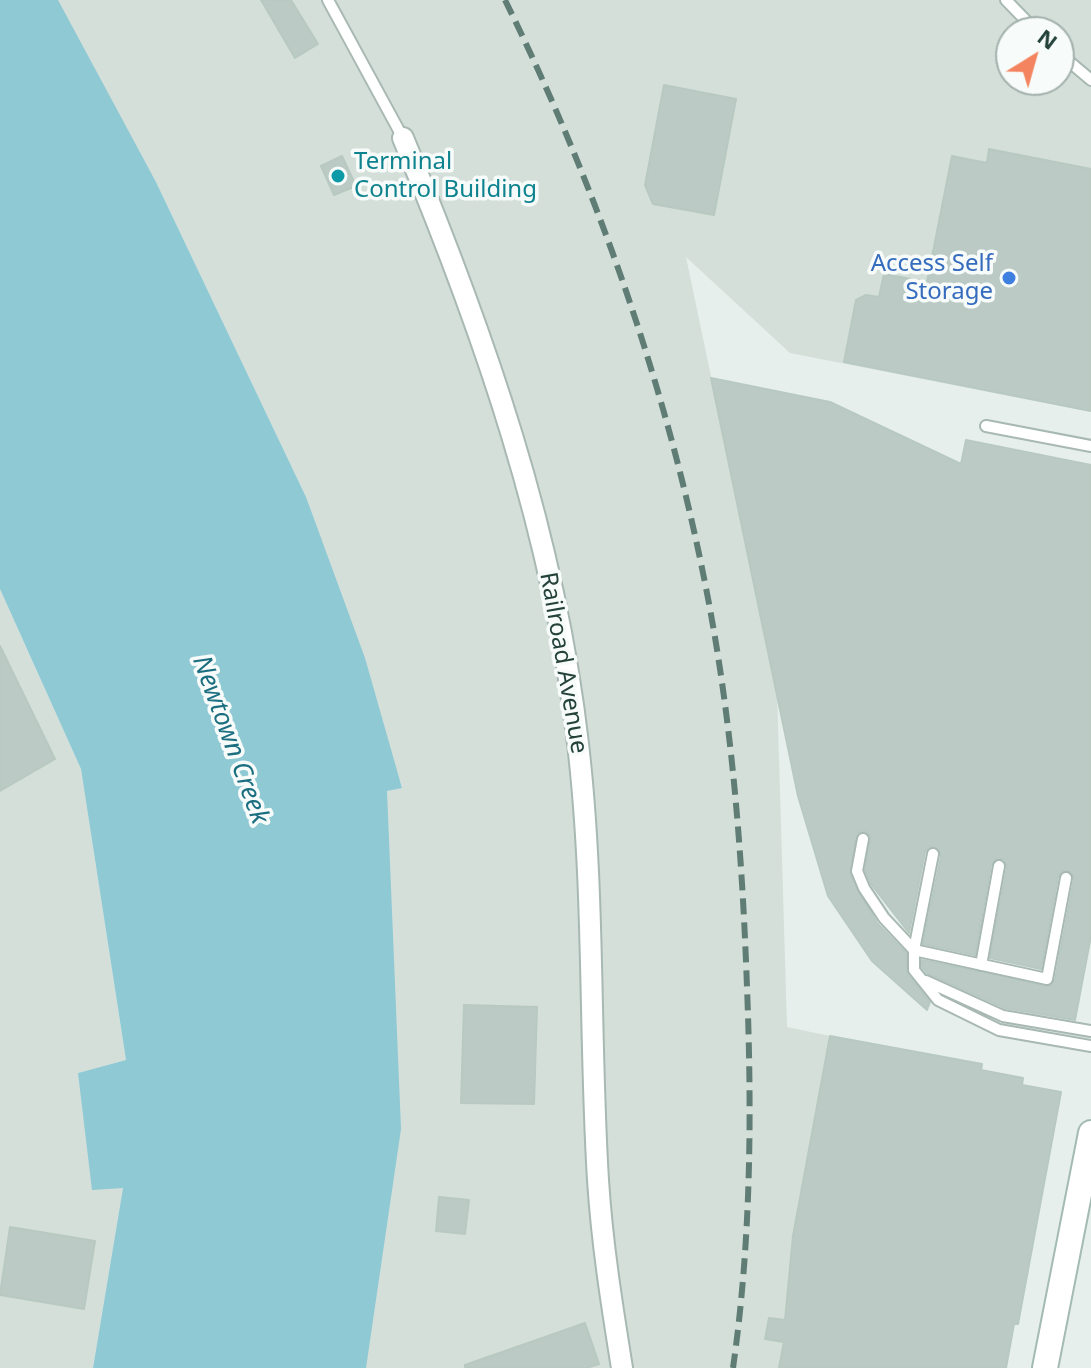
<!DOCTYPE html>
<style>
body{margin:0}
#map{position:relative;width:1091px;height:1368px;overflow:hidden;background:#e6efeb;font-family:"Noto Sans",sans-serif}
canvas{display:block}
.north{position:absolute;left:995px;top:16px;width:80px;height:80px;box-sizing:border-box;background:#f7fbf9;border:2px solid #a3b1ad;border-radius:50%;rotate:37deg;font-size:22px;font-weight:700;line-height:32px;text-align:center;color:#24423a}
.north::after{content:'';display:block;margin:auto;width:28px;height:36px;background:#f4845f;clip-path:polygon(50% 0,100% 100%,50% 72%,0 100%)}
</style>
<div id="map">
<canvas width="1091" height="1368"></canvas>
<div class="north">N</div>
</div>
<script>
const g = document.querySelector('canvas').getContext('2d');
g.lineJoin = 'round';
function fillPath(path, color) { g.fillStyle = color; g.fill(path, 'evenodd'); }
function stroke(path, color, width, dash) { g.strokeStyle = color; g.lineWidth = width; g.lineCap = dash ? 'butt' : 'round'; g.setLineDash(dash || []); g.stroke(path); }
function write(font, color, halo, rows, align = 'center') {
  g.font = font + ' "Noto Sans",sans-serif'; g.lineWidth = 7; g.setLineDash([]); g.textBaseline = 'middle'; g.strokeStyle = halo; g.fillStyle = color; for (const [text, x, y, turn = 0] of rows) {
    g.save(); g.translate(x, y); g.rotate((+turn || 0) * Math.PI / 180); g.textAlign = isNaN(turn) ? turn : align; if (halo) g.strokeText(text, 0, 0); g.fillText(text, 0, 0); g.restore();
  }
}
fillPath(new Path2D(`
 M 56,0 L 1091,0 L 1091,412 L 790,353 L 686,257 L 777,691 L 787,1027 L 830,1036 L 793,1236 L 785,1320 L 769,1318 L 765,1338 L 784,1342 L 779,1368 L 363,1368 L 387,791 L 402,787 L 306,497 L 156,182 ZM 1011,32 L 1059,32 L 1059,80 L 1011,80 Z
 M 0,589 L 81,769 L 126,1060 L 78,1073 L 123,1188 L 93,1368 L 0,1368 Z`), '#d4dfda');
fillPath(new Path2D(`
 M 0,0 L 58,0 L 156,182 L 306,497 L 365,658 L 402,788 L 387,791 L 401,1129 L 366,1368 L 93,1368 L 123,1188 L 92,1190 L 78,1073 L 126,1060 L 81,769 L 0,589 Z`), '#8ec9d4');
const building = new Path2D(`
 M 261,0 L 291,0 L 318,44 L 295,58 Z
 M 664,85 L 736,99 L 714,215 L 653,204 L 645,185 Z
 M 989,149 L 1091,169 L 1091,411 L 844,362 L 856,300 L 866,295 L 879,297 L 884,274 L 927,282 L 952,156 L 987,163 Z
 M 342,156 L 356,186 L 334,195 L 321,166 Z
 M 711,378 L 830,402 L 961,464 L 966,440 L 1091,465 L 1091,936 L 1075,1020 L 1005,1008 L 927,973 L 922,967 L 922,960 L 1050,986 L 1055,980 L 1074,879 L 1071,872 L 1063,871 L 1058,877 L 1041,969 L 990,958 L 1007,867 L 1004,859 L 996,859 L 991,865 L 975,955 L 923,944 L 941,856 L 939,849 L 931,846 L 925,852 L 909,933 L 871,884 L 865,870 L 871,837 L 865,831 L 858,833 L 850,874 L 877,923 L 906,953 L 907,974 L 930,1002 L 927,1010 L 872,961 L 828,896 L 798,796 Z
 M 0,646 L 55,759 L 0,791 Z
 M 464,1005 L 537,1007 L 534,1104 L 461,1103 Z
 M 830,1036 L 982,1064 L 981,1070 L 1023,1078 L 1022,1085 L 1061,1092 L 1018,1324 L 1014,1324 L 1006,1368 L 779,1368 L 784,1342 L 765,1339 L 769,1318 L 785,1320 L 793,1236 Z
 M 439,1197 L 469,1200 L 465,1234 L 436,1231 Z
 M 10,1227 L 95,1241 L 84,1309 L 0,1295 Z
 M 585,1323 L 599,1364 L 587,1368 L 465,1368 L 465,1365 Z`);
fillPath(building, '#bbcac4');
stroke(building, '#b8c9c2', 2);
const service = new Path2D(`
 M 328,0 L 403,138
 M 1006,0 L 1037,32
 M 1059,53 L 1091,80
 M 986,426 L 1091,446
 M 863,839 L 857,871 L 864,888 L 884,918 L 914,950 L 1047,979 L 1066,878
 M 933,854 L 914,950 L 914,970 L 938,1000 L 999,1030 L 1091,1046
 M 981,965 L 999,866
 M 926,981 L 1003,1016 L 1091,1031`);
const minor = new Path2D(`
 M 403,138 C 484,333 554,533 578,744 C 595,889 589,1034 598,1180 C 602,1243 612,1306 622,1368`);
const secondary = new Path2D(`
 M 1045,1368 L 1091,1133`);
stroke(service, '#a8b8b2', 14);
stroke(minor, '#a8b8b2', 24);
stroke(secondary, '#a4bbb3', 28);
stroke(service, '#fff', 10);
stroke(minor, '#fff', 20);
stroke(secondary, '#fff', 24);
stroke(new Path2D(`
 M 505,0 C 594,181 663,376 703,573 C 731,709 742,848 747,987 C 752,1115 751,1242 733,1368`), '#5f7d75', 6, [16, 8]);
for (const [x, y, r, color] of [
 [338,176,8,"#0f9aa8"],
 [1009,278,8,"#3f7fe0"]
]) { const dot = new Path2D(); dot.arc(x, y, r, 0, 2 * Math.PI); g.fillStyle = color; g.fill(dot); stroke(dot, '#f7fbf9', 3); }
write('24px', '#0d838f', '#f7fbf9', [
 ["Terminal",354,162],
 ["Control Building",354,190]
], 'left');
write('24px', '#366cbe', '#f7fbf9', [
 ["Access Self",993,264],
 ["Storage",993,292]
], 'right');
write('24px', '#24423a', '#f7fbf9', [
 ["Railroad Avenue",563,663,80]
]);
write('italic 26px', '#1c6f80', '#f7fbf9', [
 ["Newtown Creek",230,740,70]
]);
</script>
